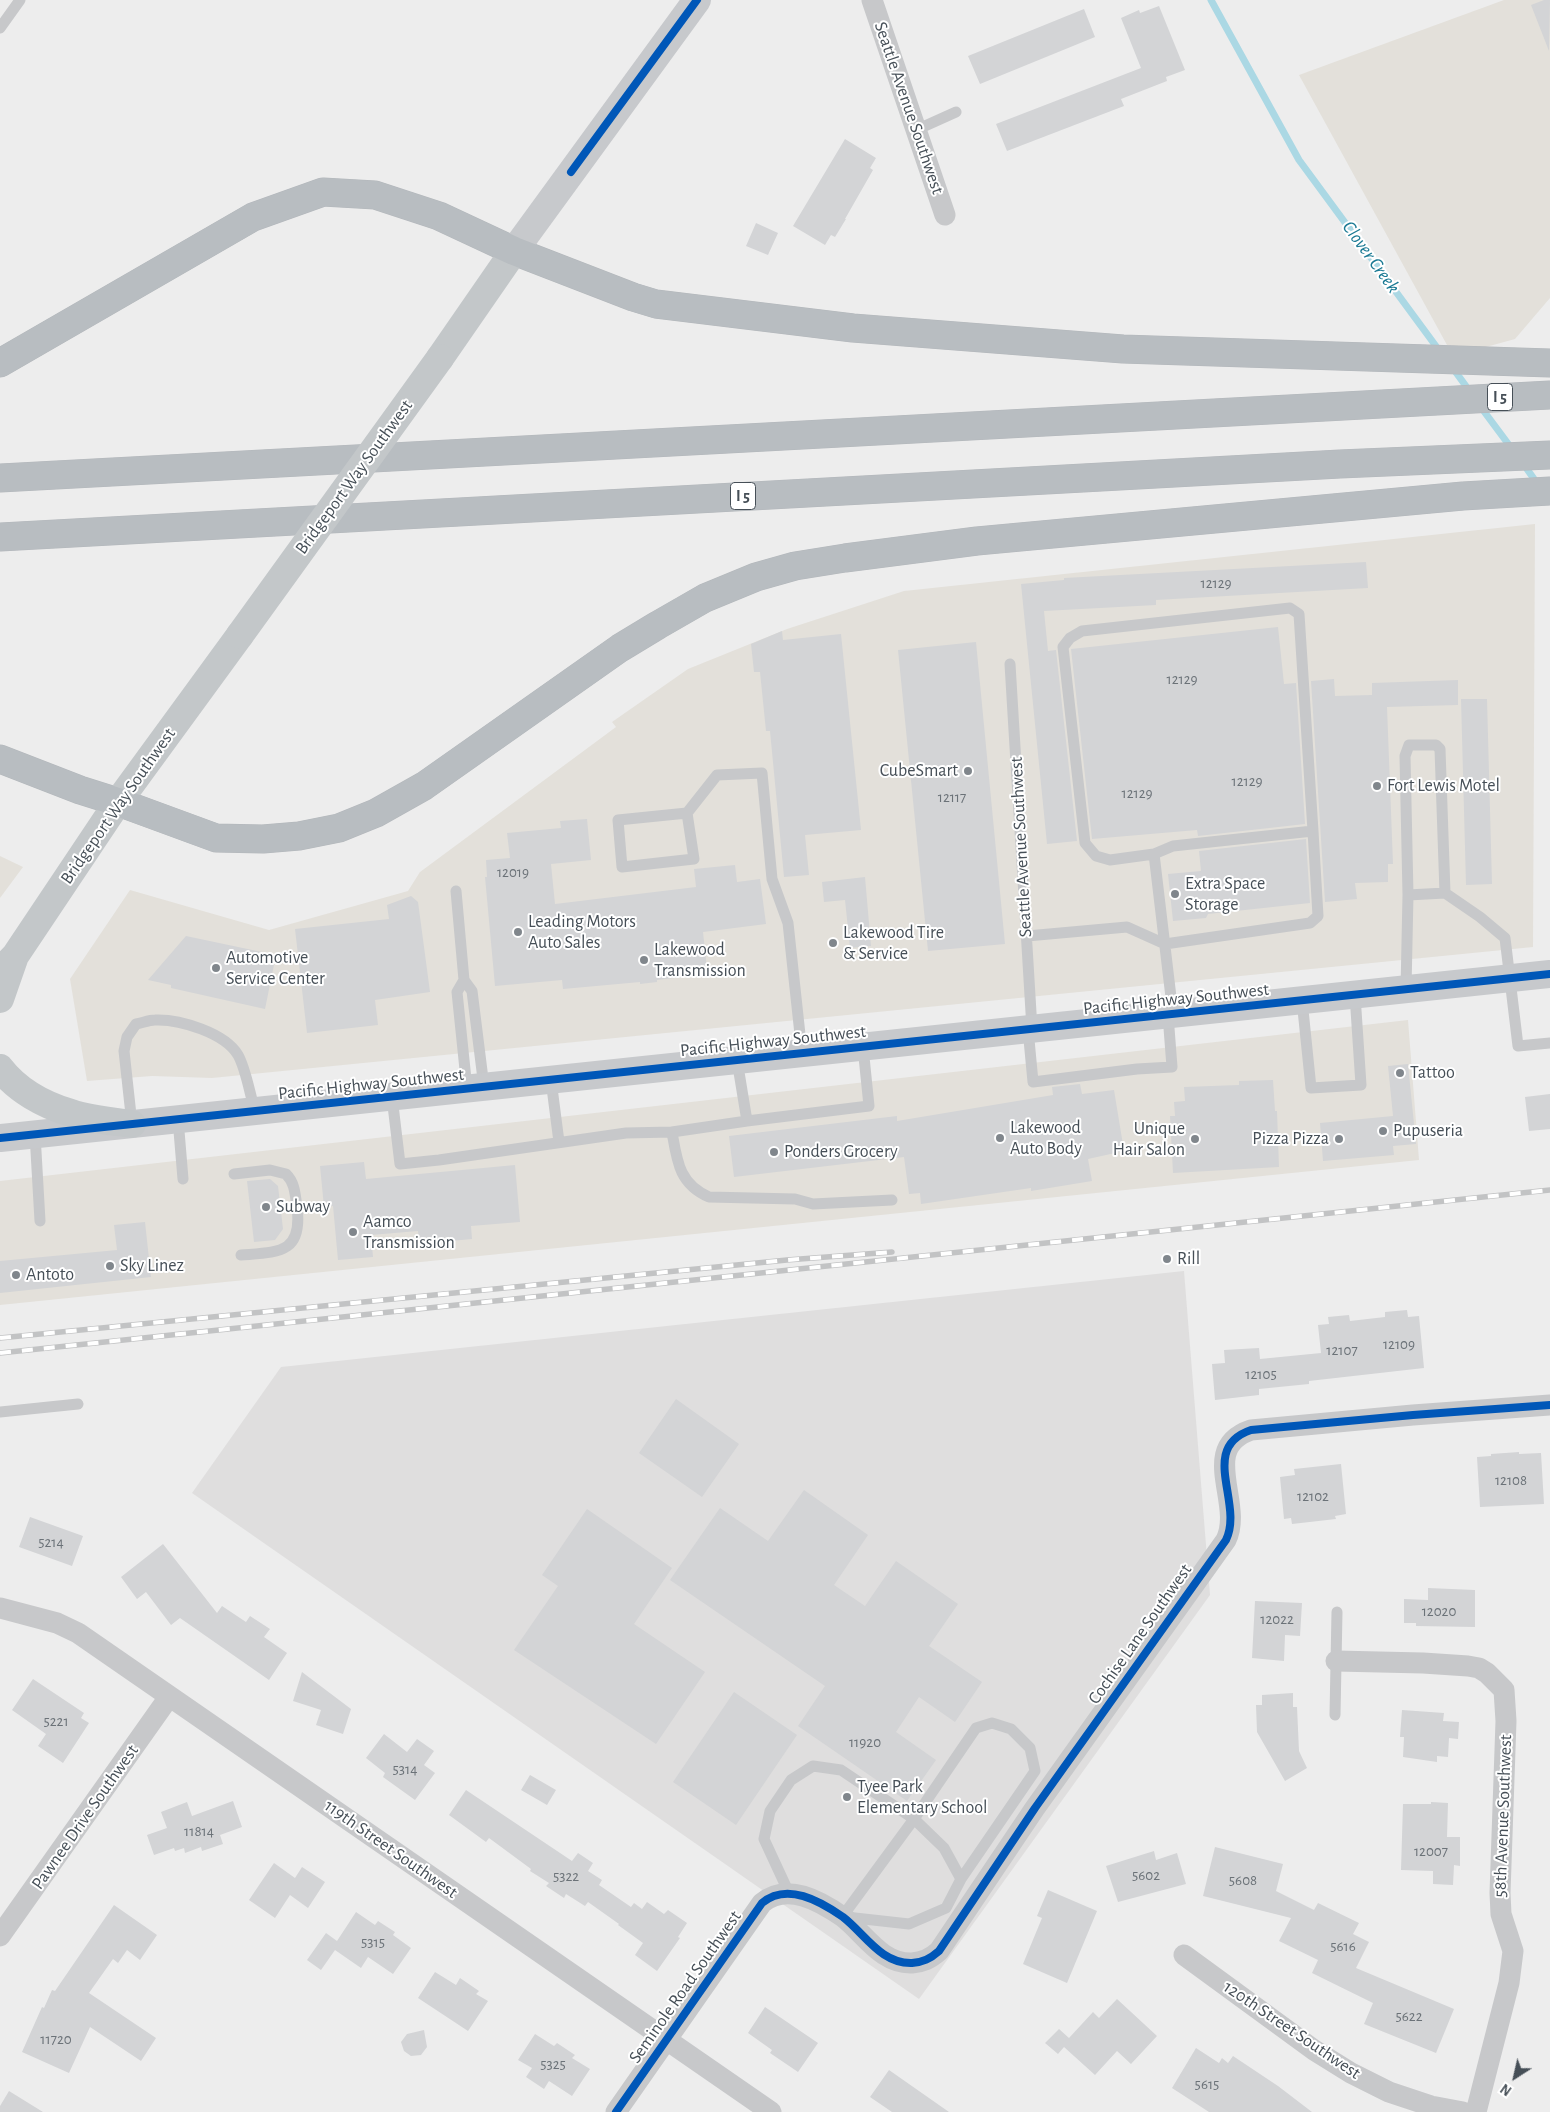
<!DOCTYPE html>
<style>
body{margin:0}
#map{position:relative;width:1550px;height:2112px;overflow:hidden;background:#ededed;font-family:"Alegreya Sans",sans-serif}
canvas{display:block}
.north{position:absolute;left:1490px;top:2052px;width:50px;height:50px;-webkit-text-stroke:4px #fff;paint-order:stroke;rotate:215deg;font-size:14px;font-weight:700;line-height:20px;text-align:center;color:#464f57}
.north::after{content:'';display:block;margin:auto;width:18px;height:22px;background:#464f57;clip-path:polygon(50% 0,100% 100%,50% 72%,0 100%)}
</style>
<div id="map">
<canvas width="1550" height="2112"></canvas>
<div class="north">N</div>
</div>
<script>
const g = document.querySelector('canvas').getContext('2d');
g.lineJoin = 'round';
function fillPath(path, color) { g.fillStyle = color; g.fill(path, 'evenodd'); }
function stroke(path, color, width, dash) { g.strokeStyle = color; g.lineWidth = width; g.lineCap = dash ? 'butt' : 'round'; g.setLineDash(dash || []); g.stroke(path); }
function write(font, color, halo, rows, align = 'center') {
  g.font = font + ' "Alegreya Sans",sans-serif'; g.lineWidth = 4; g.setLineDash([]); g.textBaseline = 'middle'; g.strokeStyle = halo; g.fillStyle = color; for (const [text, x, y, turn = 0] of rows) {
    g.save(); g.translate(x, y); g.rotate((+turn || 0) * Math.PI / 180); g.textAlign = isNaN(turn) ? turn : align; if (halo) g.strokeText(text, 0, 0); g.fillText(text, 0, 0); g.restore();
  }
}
fillPath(new Path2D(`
 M 1504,0 L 1550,0 L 1550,298 L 1515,339 L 1475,350 L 1447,345 L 1299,75 Z
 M 1535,524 L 1533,947 L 212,1078 L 152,1076 L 87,1081 L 70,979 L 130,890 L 269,930 L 408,891 L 420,872 L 616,727 L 612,722 L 688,669 L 787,629 L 904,591 Z
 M 0,856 L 23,867 L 0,898 Z
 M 1408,1020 L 1419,1160 L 0,1305 L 0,1181 Z`), '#e3e0da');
fillPath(new Path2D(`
 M 1184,1271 L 1210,1595 L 919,1999 L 192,1493 L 281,1367 Z`), '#dfdede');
stroke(new Path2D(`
 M 1211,0 L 1299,160 L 1441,353
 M 1452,367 L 1471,393
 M 1480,406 L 1512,449
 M 1522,462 L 1539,486`), '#abd8e4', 7);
fillPath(new Path2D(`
 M 1544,0 L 1550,0 L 1549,51 L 1531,5 Z
 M 1159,6 L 1185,70 L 1166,77 L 1167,81 L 1121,99 L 1124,106 L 1007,151 L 996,124 L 1141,68 L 1121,18 L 1139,10 L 1140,13 Z
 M 1084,9 L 1095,37 L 980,84 L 968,56 Z
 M 845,139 L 876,158 L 870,168 L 873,170 L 845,219 L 846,219 L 835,237 L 831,235 L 825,245 L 793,226 Z
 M 756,223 L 778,233 L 768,255 L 746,246 Z
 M 1366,562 L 1368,588 L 1156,600 L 1156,605 L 1044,611 L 1048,651 L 1056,650 L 1077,841 L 1047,844 L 1021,584 L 1064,580 L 1064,578 Z
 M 1278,627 L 1284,684 L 1296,683 L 1305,824 L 1198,836 L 1197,830 L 1092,839 L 1071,649 Z
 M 782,631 L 783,640 L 841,634 L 861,830 L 805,835 L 809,875 L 784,877 L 770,731 L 766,731 L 760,672 L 754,672 L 751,644 Z
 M 976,642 L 1005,944 L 928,951 L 898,650 Z
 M 1334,679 L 1335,696 L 1372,695 L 1372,683 L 1458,680 L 1458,705 L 1387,707 L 1393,864 L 1388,864 L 1388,882 L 1355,883 L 1357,899 L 1325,902 L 1311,681 Z
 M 1461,699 L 1487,699 L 1492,884 L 1466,885 Z
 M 587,819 L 591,860 L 551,864 L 555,904 L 696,887 L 694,869 L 735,865 L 737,882 L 760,879 L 766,924 L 703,932 L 707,969 L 681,971 L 682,977 L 657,980 L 657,982 L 640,984 L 640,982 L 563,989 L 562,980 L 495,986 L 485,877 L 487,877 L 486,860 L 510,858 L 507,833 L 561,828 L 560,821 Z
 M 1306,839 L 1310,903 L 1208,914 L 1206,918 L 1173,921 L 1168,874 L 1201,871 L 1199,851 Z
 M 865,877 L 871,946 L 850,948 L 845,900 L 824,902 L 822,882 Z
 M 411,896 L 418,902 L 430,992 L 375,1000 L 378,1025 L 307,1033 L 295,929 L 389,919 L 387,905 Z
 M 186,936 L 276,955 L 265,1009 L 171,988 L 171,985 L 148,980 Z
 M 1408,1064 L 1416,1144 L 1393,1146 L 1394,1155 L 1323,1161 L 1320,1123 L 1393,1116 L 1388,1066 Z
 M 1273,1080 L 1275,1111 L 1277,1111 L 1279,1167 L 1173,1173 L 1170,1116 L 1175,1116 L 1174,1102 L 1185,1101 L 1184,1087 L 1239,1085 L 1239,1081 Z
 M 1080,1084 L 1082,1094 L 1114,1090 L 1124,1151 L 1088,1159 L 1092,1181 L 1031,1191 L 1031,1188 L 921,1204 L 920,1193 L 909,1194 L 904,1157 L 734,1177 L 729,1136 L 897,1116 L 897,1121 L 1053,1095 L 1052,1087 Z
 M 1550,1094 L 1550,1129 L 1529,1131 L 1525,1097 Z
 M 364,1162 L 366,1179 L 515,1165 L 520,1222 L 471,1226 L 472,1239 L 419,1244 L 418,1231 L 371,1235 L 373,1257 L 338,1260 L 333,1206 L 324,1207 L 320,1166 Z
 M 270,1179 L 278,1186 L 283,1229 L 275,1240 L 254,1242 L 247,1181 Z
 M 145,1222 L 151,1277 L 0,1293 L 0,1261 L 117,1250 L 114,1225 Z
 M 1407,1310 L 1408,1317 L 1419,1316 L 1424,1368 L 1309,1381 L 1309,1384 L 1259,1389 L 1259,1395 L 1215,1400 L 1212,1364 L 1225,1363 L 1224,1350 L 1259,1348 L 1260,1359 L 1321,1353 L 1318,1325 L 1329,1324 L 1328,1317 L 1349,1315 L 1350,1321 L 1385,1317 L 1385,1312 Z
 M 676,1399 L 739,1444 L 702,1497 L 639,1453 Z
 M 1519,1452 L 1519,1454 L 1541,1453 L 1544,1504 L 1480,1507 L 1477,1457 L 1491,1456 L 1491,1454 Z
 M 1341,1464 L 1346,1514 L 1335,1516 L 1336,1519 L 1292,1524 L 1291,1518 L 1284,1519 L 1280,1477 L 1295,1475 L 1294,1469 Z
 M 804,1490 L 868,1535 L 834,1585 L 865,1606 L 896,1561 L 958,1604 L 929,1646 L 982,1682 L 955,1722 L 919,1697 L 896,1732 L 936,1760 L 907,1801 L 798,1726 L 825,1686 L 670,1580 L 720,1508 L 768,1541 Z
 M 587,1509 L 672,1568 L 634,1624 L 705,1672 L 656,1744 L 514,1650 L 558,1586 L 542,1575 Z
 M 30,1517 L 83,1536 L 72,1566 L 19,1547 Z
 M 163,1544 L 217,1613 L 222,1606 L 246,1622 L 250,1616 L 270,1629 L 264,1637 L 287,1653 L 269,1680 L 180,1618 L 171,1625 L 146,1592 L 137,1599 L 121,1577 Z
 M 1428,1588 L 1475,1590 L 1475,1627 L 1416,1626 L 1416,1623 L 1404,1623 L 1404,1599 L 1428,1600 Z
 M 1255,1601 L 1302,1603 L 1300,1636 L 1285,1635 L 1284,1661 L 1252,1658 Z
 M 302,1672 L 351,1709 L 343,1734 L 316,1725 L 321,1710 L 293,1701 Z
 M 33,1679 L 84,1713 L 81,1718 L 89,1723 L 63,1763 L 38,1746 L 46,1734 L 12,1710 Z
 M 734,1692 L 797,1735 L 736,1825 L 673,1782 Z
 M 1293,1693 L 1293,1707 L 1297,1707 L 1299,1751 L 1307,1768 L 1285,1781 L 1257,1732 L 1256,1705 L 1262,1705 L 1262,1695 Z
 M 1402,1710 L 1444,1713 L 1443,1721 L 1459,1722 L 1458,1739 L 1449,1738 L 1448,1757 L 1437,1756 L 1437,1762 L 1403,1757 L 1404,1737 L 1400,1737 Z
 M 384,1734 L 407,1752 L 417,1739 L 434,1751 L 424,1765 L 435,1773 L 415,1800 L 383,1777 L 385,1773 L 366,1758 Z
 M 530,1775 L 556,1790 L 547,1805 L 521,1790 Z
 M 466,1790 L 572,1861 L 578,1853 L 593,1863 L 588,1871 L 602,1880 L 599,1885 L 631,1907 L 634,1903 L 642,1909 L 647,1902 L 664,1914 L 668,1910 L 687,1923 L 678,1937 L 680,1938 L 657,1971 L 635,1955 L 643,1943 L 618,1925 L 619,1924 L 588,1902 L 585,1906 L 566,1894 L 564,1898 L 546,1886 L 549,1883 L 530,1871 L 531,1869 L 489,1838 L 486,1842 L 449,1815 Z
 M 233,1801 L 242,1827 L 220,1835 L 223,1844 L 202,1851 L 201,1847 L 185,1853 L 184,1848 L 175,1851 L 174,1848 L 154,1855 L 147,1835 L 167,1828 L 161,1812 L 187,1802 L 192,1816 Z
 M 1431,1802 L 1448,1803 L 1447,1837 L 1460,1837 L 1460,1866 L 1454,1865 L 1453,1885 L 1433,1884 L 1433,1871 L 1401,1870 L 1403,1804 L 1431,1804 Z
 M 1215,1847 L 1283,1864 L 1276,1891 L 1314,1910 L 1318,1903 L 1359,1923 L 1353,1934 L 1369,1942 L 1356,1968 L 1454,2009 L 1436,2053 L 1364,2024 L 1373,2003 L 1312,1973 L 1318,1960 L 1279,1941 L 1291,1918 L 1203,1896 Z
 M 1154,1851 L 1156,1860 L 1177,1853 L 1186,1884 L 1118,1902 L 1106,1866 Z
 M 274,1863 L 295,1878 L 302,1867 L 325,1882 L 308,1908 L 290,1895 L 275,1918 L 249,1900 Z
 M 1048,1890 L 1097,1911 L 1067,1983 L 1023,1964 L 1042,1918 L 1037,1916 Z
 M 114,1905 L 157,1935 L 140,1960 L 127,1950 L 118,1963 L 113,1959 L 89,1993 L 156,2038 L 141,2061 L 90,2027 L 69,2073 L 22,2052 L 42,2007 L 44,2008 L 52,1990 L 55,1991 Z
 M 356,1912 L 375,1925 L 378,1921 L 395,1932 L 393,1935 L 411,1948 L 393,1974 L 368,1957 L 361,1968 L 335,1950 L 321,1970 L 307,1960 L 326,1933 L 337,1941 Z
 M 435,1972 L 456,1985 L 460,1978 L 479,1991 L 476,1994 L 488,2001 L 468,2031 L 418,1998 Z
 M 1117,1999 L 1157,2036 L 1131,2064 L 1117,2051 L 1095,2075 L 1064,2047 L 1058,2054 L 1045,2043 L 1059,2029 L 1069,2038 L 1093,2012 L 1099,2018 Z
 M 765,2007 L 818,2043 L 798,2072 L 770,2053 L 772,2050 L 748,2033 Z
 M 424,2030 L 427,2047 L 421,2055 L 411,2056 L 404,2051 L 401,2042 L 407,2034 Z
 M 535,2034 L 554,2046 L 557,2043 L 575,2055 L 572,2058 L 590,2069 L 572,2096 L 549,2081 L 544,2089 L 526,2077 L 532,2068 L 518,2060 Z
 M 1196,2048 L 1219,2063 L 1222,2058 L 1228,2063 L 1233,2056 L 1278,2086 L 1312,2112 L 1209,2112 L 1172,2088 Z
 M 889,2070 L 949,2112 L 892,2112 L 870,2097 Z
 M 9,2091 L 43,2112 L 0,2112 L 0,2106 Z`), '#d3d4d6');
const highway = new Path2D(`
 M 0,363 L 253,217 L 323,192 L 375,195 L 439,216 L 514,251 L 633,297 L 656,304 L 853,328 L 1123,349 L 1550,363
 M 0,478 L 1550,395
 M 0,537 L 1340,464 L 1550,455
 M 0,759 L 80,790 L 118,802 L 216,838 L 263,839 L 299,836 L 339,828 L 376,813 L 424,786 L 620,648 L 658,625 L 705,598 L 756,577 L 795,566 L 845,558 L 977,541 L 1463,496 L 1550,491`);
stroke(highway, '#b3b7bb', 29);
stroke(new Path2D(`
 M 0,28 L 20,0
 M 916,130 L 956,112
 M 1010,664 L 1032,1029
 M 687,813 L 694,859 L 622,867 L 618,820 L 687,813 L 717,775 L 762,773 L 772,879 L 788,923 L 802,1053
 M 1154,854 L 1110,860 L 1096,856 L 1085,843 L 1063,647 L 1070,638 L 1082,631 L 1290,608 L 1299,614 L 1313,831 L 1173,846 L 1154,854 L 1173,1014
 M 456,891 L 464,980 L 472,991 L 484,1087
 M 1408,895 L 1445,893
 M 1027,936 L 1127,927 L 1165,944 L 1310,923 L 1318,916 L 1313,831
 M 464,980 L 457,992 L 467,1089
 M 1406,989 L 1408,895 L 1405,756 L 1409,745 L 1436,745 L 1440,749 L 1445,893 L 1480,917 L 1505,938 L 1518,1046 L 1550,1043
 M 1302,1000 L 1311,1088 L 1361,1085 L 1355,995
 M 1028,1029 L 1033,1082 L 1137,1069 L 1172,1067 L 1168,1015
 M 737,1060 L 747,1121 L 869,1106 L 863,1047
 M 551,1080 L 559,1142
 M 392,1097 L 400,1164 L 439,1160 L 626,1133 L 672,1132 L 747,1121
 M 178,1119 L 183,1179
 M 132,1124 L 124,1051 L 127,1037 L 136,1024 C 142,1023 149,1020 155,1020 C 180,1019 225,1033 238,1055 C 246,1069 250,1095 255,1111
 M 672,1132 C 677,1161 679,1184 709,1197 L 795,1199 L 813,1204 L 892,1200
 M 35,1134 L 40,1221
 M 234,1174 L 270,1170 L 286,1174 C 295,1183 295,1194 297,1207 C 303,1254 278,1252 241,1255
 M 0,1412 L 78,1404
 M 1335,1715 L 1337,1612
 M 789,1893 L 764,1839 L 770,1811 L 791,1780 L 813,1766 L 841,1770 L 914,1819 L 976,1728 L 992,1723 L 1011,1729 L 1030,1748 L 1035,1771 L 961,1879 L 946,1908 L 909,1924 L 846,1917
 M 842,1917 L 914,1819 L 944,1848 L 961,1879`), '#c7c8ca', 11);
stroke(new Path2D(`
 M 872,0 L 945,215
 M 0,1608 L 57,1623 L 78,1633 L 771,2112
 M 1336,1661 L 1423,1663 L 1468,1666 L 1479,1668 L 1487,1673 L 1504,1690 L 1506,1721 L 1500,1893 L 1501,1914 L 1513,1951 L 1509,1983 L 1476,2112
 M 0,1936 L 169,1697
 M 1184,1955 L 1314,2050 L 1351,2073 L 1389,2092 L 1431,2106 L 1463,2112
 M 616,2112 L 762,1903 C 787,1882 820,1901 843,1917 C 865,1934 881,1964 912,1963 C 923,1962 930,1959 939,1951 L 1035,1808 L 1226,1540 C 1244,1503 1198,1448 1251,1430 L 1413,1415 L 1550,1405`), '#c7c8ca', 21);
stroke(new Path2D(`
 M 514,251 L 697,0
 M 0,1138 L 1550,974`), '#c7c9cc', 28);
stroke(new Path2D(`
 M 440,358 L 514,251
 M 0,971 L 15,956 L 118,802 L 240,635
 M 0,999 L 15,956
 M 0,1068 C 17,1090 44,1105 71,1113 C 90,1120 112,1121 132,1124`), '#c3c7c9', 28);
stroke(highway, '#b8bdc1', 28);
const rail = new Path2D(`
 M 0,1338 L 787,1260 L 892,1252
 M 0,1353 L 1550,1190`);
stroke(rail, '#c2c3c4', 5.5);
stroke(rail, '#fff', 4, [11]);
stroke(new Path2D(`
 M 240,635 L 440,358`), '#c3c7c9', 28);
stroke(new Path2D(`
 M 571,172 L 697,0
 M 0,1138 L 1550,974
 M 616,2112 L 762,1903 C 787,1882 820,1901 843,1917 C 865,1934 881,1964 912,1963 C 923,1962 930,1959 939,1951 L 1035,1808 L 1226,1540 C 1244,1503 1198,1448 1251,1430 L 1413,1415 L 1550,1405`), '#0057b8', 8);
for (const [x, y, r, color] of [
 [968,771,5,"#80868c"],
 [1377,786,5,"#80868c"],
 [1175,894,5,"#80868c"],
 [518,932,5,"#80868c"],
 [833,943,5,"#80868c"],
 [644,960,5,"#80868c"],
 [216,968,5,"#80868c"],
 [1400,1073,5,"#80868c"],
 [1383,1131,5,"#80868c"],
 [1000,1138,5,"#80868c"],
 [1195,1139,5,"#80868c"],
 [1339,1139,5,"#80868c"],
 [774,1152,5,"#80868c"],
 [266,1207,5,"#80868c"],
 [353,1232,5,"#80868c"],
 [1167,1259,5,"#80868c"],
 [110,1266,5,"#80868c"],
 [16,1275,5,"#80868c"],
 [847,1797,5,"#80868c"]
]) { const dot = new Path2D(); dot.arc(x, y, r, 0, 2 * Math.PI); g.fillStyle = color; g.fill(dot); stroke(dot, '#fff', 2); }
write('15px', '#6b7278', null, [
 ["12129",1216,583],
 ["12129",1182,679],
 ["12129",1247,781],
 ["12129",1137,793],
 ["12117",952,797],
 ["12019",513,872],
 ["12109",1399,1344],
 ["12107",1342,1350],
 ["12105",1261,1374],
 ["12108",1511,1480],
 ["12102",1313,1496],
 ["5214",51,1542],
 ["12020",1439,1611],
 ["12022",1277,1619],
 ["5221",56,1721],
 ["11920",865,1742],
 ["5314",405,1769],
 ["11814",199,1831],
 ["12007",1431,1851],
 ["5602",1146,1875],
 ["5322",566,1876],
 ["5608",1243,1880],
 ["5315",373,1942],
 ["5616",1343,1946],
 ["5622",1409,2016],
 ["11720",56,2039],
 ["5325",553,2064],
 ["5615",1207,2084]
]);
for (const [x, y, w] of [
 [1500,397,25],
 [743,496,25]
]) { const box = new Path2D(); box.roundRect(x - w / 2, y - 13.5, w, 27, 4); g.fillStyle = '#fff'; g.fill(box); stroke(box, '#464f57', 1); }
write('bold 16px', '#464f57', null, [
 ["I 5",1500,397],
 ["I 5",743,496]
]);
write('18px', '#464f57', '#fff', [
 ["Seattle Avenue Southwest",909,108,71],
 ["Bridgeport Way Southwest",354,477,-54],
 ["Bridgeport Way Southwest",118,806,-55],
 ["Seattle Avenue Southwest",1021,847,-93],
 ["Pacific Highway Southwest",1176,999,-6],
 ["Pacific Highway Southwest",773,1041,-6],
 ["Pacific Highway Southwest",371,1084,-6],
 ["Cochise Lane Southwest",1140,1634,-55],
 ["58th Avenue Southwest",1503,1816,-88],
 ["Pawnee Drive Southwest",85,1817,-55],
 ["119th Street Southwest",391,1849,35],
 ["Seminole Road Southwest",685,1987,-55],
 ["120th Street Southwest",1292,2030,34]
]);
write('18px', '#464f57', '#fff', [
 ["CubeSmart",958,771,"right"],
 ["Fort Lewis Motel",1387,786],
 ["Extra Space",1185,884],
 ["Storage",1185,905],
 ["Leading Motors",528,922],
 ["Auto Sales",528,943],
 ["Lakewood Tire",843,933],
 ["& Service",843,954],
 ["Lakewood",654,950],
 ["Transmission",654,971],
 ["Automotive",226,958],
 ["Service Center",226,979],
 ["Tattoo",1410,1073],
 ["Lakewood",1010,1128],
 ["Auto Body",1010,1149],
 ["Unique",1185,1129,"right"],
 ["Hair Salon",1185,1150,"right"],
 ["Pupuseria",1393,1131],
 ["Pizza Pizza",1329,1139,"right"],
 ["Ponders Grocery",784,1152],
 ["Subway",276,1207],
 ["Aamco",363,1222],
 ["Transmission",363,1243],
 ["Rill",1177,1259],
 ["Sky Linez",120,1266],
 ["Antoto",26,1275],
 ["Tyee Park",857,1787],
 ["Elementary School",857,1808]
], 'left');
write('italic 19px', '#1b7a94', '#fff', [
 ["Clover Creek",1371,257,54]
]);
</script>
